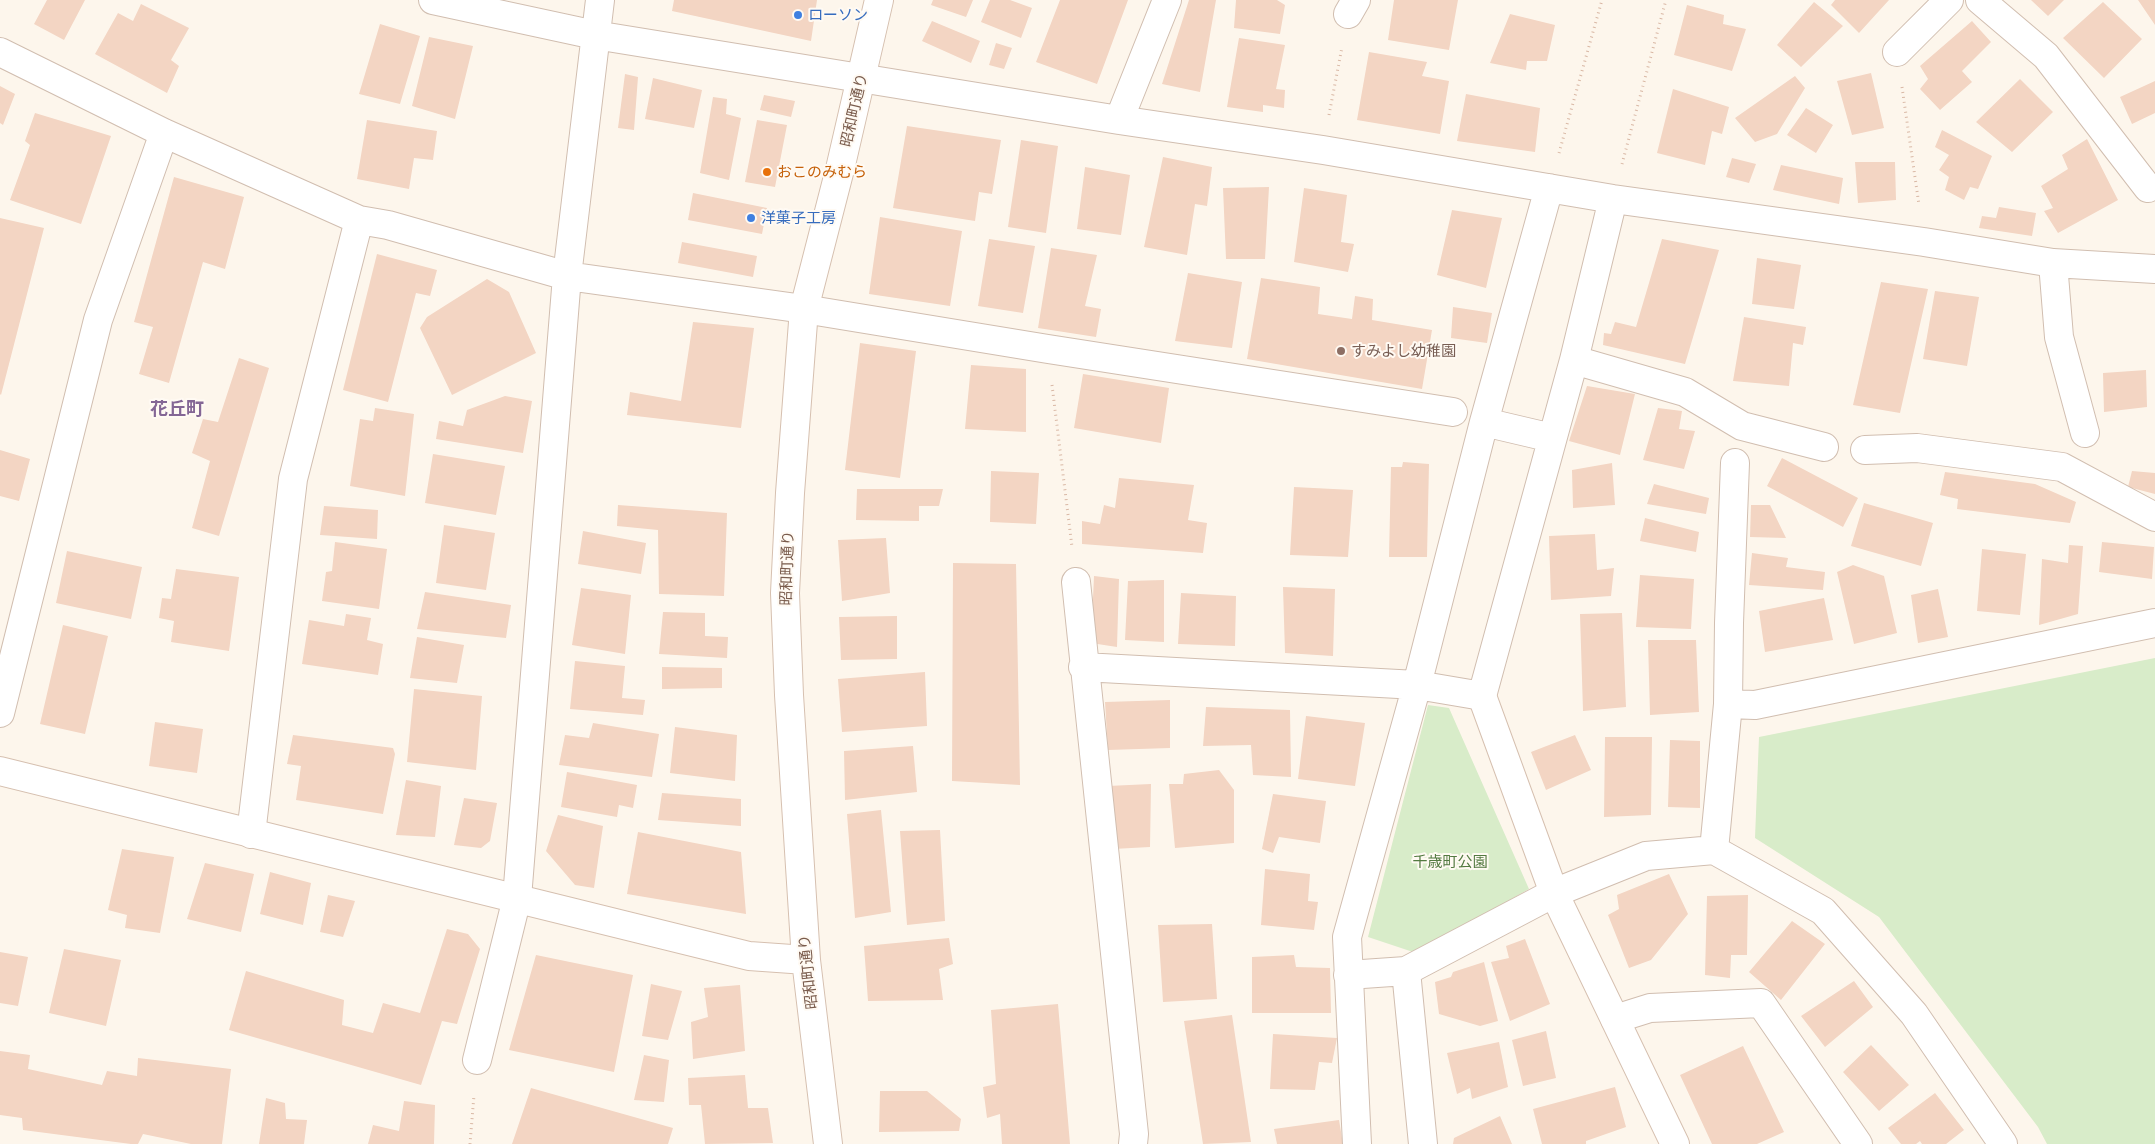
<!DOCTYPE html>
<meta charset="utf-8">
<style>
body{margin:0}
canvas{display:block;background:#fdf6ec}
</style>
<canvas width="2155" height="1144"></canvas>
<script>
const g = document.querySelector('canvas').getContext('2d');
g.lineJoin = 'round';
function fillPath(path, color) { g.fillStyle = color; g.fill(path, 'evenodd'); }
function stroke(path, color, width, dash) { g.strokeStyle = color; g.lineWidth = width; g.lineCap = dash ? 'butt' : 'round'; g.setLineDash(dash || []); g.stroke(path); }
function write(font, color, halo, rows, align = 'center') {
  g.font = font + ' "Exo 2","Noto Sans JP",sans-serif'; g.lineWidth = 4; g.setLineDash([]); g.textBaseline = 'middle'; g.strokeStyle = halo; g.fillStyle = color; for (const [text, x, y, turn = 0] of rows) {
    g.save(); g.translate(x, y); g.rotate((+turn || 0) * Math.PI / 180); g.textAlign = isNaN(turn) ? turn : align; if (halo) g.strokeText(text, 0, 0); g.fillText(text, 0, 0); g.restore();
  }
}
fillPath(new Path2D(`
 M 2155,658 L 2155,1144 L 2047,1144 L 2038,1127 L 1879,917 L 1755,838 L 1759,737 Z
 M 1428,705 L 1449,708 L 1529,889 L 1416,953 L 1368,937 Z`), '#d8ecc9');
fillPath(new Path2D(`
 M 47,0 L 85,0 L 64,40 L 34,24 Z
 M 674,0 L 817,0 L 811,41 L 672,11 Z
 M 933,0 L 973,0 L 966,17 L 931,5 Z
 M 990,0 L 1010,0 L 1032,8 L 1021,38 L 981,22 Z
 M 1060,0 L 1128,0 L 1097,84 L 1036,62 Z
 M 1189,0 L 1216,0 L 1200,92 L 1162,84 Z
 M 1236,0 L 1277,0 L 1285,5 L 1280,34 L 1234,28 Z
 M 1394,0 L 1458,0 L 1449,50 L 1388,40 Z
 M 1835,0 L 1889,0 L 1859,33 L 1831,5 Z
 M 2031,0 L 2064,0 L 2048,16 Z
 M 2138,0 L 2155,0 L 2155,25 Z
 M 1814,2 L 1843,26 L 1801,67 L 1777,45 Z
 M 2103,2 L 2142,39 L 2104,78 L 2063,38 Z
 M 141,4 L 189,28 L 171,60 L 179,66 L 167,93 L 95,54 L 118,13 L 133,21 Z
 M 1687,5 L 1724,15 L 1723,24 L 1746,29 L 1732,71 L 1674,55 Z
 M 1510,14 L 1555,25 L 1547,61 L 1527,61 L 1526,70 L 1490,63 Z
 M 932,21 L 980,41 L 971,63 L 922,41 Z
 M 1972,21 L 1991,42 L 1962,71 L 1972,82 L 1940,110 L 1920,89 L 1928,79 L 1920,66 Z
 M 380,24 L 420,36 L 400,104 L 359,94 Z
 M 429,37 L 473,46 L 455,119 L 412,106 Z
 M 1239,38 L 1285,45 L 1276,89 L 1285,90 L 1284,108 L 1263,105 L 1263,112 L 1227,107 Z
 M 996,43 L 1012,48 L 1004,69 L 989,65 Z
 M 1369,52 L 1427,62 L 1422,76 L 1449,81 L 1440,134 L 1357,120 Z
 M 1871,73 L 1884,128 L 1852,135 L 1837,81 Z
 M 625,74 L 638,77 L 634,130 L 618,128 Z
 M 1795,76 L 1805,88 L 1777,134 L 1755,142 L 1735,118 Z
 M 653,78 L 702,90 L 694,128 L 645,119 Z
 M 2020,79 L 2053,112 L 2012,152 L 1976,122 Z
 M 2155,81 L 2155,113 L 2132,124 L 2120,97 Z
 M 0,86 L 15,94 L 3,125 L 0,123 Z
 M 1673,89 L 1729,107 L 1722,134 L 1712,131 L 1705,165 L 1657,153 Z
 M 1466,94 L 1540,108 L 1535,152 L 1457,141 Z
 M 764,95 L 795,101 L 791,117 L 760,110 Z
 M 713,97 L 727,99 L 726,114 L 741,118 L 729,180 L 700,173 Z
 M 1806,108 L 1833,125 L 1816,153 L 1787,135 Z
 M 35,113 L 111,136 L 81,224 L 10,200 L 30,145 L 25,141 Z
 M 367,120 L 437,131 L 433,160 L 414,158 L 409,189 L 357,179 Z
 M 757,120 L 787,125 L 775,187 L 745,182 Z
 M 907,126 L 1001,140 L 992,194 L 979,192 L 975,221 L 893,208 Z
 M 1942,130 L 1992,156 L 1978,189 L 1970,187 L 1964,200 L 1945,190 L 1949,177 L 1939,170 L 1949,155 L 1935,147 Z
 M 2087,139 L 2118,200 L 2058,233 L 2044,211 L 2053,208 L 2041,186 L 2068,169 L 2062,155 Z
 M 1021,140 L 1058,146 L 1046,233 L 1008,227 Z
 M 1163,157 L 1212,167 L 1207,206 L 1195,204 L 1187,255 L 1144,247 Z
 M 1732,158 L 1756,164 L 1749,183 L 1726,177 Z
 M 1855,162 L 1895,162 L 1896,200 L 1858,203 Z
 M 1781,165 L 1843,178 L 1839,204 L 1773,190 Z
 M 1085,167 L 1130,175 L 1121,235 L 1077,229 Z
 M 174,177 L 244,197 L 225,269 L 203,262 L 169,383 L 139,374 L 153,327 L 134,322 Z
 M 1269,187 L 1265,259 L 1226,259 L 1223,188 Z
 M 1304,188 L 1347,195 L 1341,242 L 1354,244 L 1348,272 L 1294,262 Z
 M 693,193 L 767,208 L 762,234 L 688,220 Z
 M 1999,207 L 2036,213 L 2032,236 L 1979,228 L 1982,216 L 1996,218 Z
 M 1452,210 L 1502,218 L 1486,288 L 1437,275 Z
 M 880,217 L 962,231 L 950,306 L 869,294 Z
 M 0,218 L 44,228 L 1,395 L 0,394 Z
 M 989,239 L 1035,246 L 1023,313 L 978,306 Z
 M 1662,239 L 1719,250 L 1685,364 L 1603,345 L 1604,333 L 1611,334 L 1615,322 L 1636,327 Z
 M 682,242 L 757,256 L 753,277 L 678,263 Z
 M 1051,248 L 1097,255 L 1085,306 L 1101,309 L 1096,337 L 1038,328 Z
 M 377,254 L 437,270 L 430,296 L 416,293 L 388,402 L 343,390 Z
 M 1757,258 L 1801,265 L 1794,309 L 1752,304 Z
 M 1188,273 L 1242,282 L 1232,348 L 1175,341 Z
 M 1261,278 L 1320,287 L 1318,314 L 1352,319 L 1355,296 L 1373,299 L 1372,320 L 1432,330 L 1422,389 L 1247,359 Z
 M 487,279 L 509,292 L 536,353 L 452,395 L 420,328 L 427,317 Z
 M 1881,282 L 1928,289 L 1900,413 L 1853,405 Z
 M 1935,291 L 1979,297 L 1967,366 L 1923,359 Z
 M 1453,307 L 1492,313 L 1487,343 L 1451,338 Z
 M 1744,317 L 1806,327 L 1803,345 L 1793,343 L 1789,386 L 1733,381 Z
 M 693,322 L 754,328 L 741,428 L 627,415 L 630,392 L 681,401 Z
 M 860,343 L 916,351 L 900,478 L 845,470 Z
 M 239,358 L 269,368 L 219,536 L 192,528 L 210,461 L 192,453 L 203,419 L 218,422 Z
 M 971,365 L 1026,369 L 1026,432 L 965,429 Z
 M 2146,370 L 2147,407 L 2104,412 L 2103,373 Z
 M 1083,374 L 1169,388 L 1161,443 L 1074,428 Z
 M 1587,386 L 1635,394 L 1620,455 L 1569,441 Z
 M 505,396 L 532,401 L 523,453 L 436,439 L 439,421 L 463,426 L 467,410 Z
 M 375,408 L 414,414 L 405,496 L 350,486 L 360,419 L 373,421 Z
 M 1658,408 L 1682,411 L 1679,429 L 1695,431 L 1684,469 L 1643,460 Z
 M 0,450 L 30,459 L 19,501 L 0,496 Z
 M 433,454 L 505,466 L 496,515 L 425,503 Z
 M 1782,458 L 1858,498 L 1843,527 L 1767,486 Z
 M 1403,462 L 1429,464 L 1427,557 L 1389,557 L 1391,467 L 1402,467 Z
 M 1612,463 L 1615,505 L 1573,508 L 1572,470 Z
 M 991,471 L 1039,473 L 1036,524 L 990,522 Z
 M 2132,471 L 2155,473 L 2155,494 L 2128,487 Z
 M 1945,472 L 2035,484 L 2076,502 L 2070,523 L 1957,509 L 1958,499 L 1940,495 Z
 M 1119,478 L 1194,485 L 1188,520 L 1207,523 L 1203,553 L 1082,544 L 1082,521 L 1100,524 L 1104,505 L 1115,508 Z
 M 1654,484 L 1709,498 L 1706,514 L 1647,504 Z
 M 1294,487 L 1353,490 L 1348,557 L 1290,555 Z
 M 857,489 L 943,489 L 939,506 L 919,506 L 919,521 L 856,520 Z
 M 1864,503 L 1933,523 L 1921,566 L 1851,546 Z
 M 618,505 L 727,513 L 724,596 L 659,594 L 658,530 L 617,526 Z
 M 1751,505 L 1770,505 L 1786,538 L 1750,537 Z
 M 324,506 L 378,510 L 377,539 L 320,535 Z
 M 1645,518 L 1699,532 L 1696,552 L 1640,541 Z
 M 444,525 L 495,533 L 486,590 L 436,583 Z
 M 583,531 L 646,543 L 641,574 L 578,564 Z
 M 1595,534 L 1597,570 L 1614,568 L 1611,596 L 1551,600 L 1549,536 Z
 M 886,538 L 890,593 L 842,601 L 838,540 Z
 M 335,542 L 387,549 L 379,609 L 322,601 L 326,572 L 332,571 Z
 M 2102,542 L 2154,547 L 2152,579 L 2099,572 Z
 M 2069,545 L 2083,546 L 2078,614 L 2039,625 L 2042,559 L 2068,563 Z
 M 1982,549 L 2026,554 L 2020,615 L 1977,611 Z
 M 67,551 L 142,567 L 131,619 L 56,603 Z
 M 1752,553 L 1788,558 L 1786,567 L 1825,572 L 1823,590 L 1749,585 Z
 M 953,563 L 1016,564 L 1020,785 L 952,781 Z
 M 1853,565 L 1884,576 L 1897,633 L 1854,644 L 1837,572 Z
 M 176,569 L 239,577 L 229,651 L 171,642 L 174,621 L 159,618 L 162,598 L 171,599 Z
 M 1640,575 L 1694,579 L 1691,629 L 1636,627 Z
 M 1094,576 L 1119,579 L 1117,647 L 1091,643 Z
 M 1164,580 L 1164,642 L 1125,640 L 1128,581 Z
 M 1283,587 L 1335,589 L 1333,656 L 1285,653 Z
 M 581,588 L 631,595 L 625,654 L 572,645 Z
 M 1938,589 L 1948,637 L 1918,643 L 1911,595 Z
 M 425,592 L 511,605 L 506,638 L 417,629 Z
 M 1181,593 L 1236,596 L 1235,646 L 1178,644 Z
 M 1824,598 L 1833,640 L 1765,652 L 1759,611 Z
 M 663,612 L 705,613 L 705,636 L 728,637 L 727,658 L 659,654 Z
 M 1622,613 L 1626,707 L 1583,711 L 1580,614 Z
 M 346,614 L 371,618 L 367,640 L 383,644 L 378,675 L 302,664 L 309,620 L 344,626 Z
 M 897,616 L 897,659 L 841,660 L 839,617 Z
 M 63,625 L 108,636 L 85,734 L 40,724 Z
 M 417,637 L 464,645 L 457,683 L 410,678 Z
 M 1648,640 L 1696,640 L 1699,712 L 1650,715 Z
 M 575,661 L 625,666 L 622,698 L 645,700 L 643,715 L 570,709 Z
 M 662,667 L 722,668 L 722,688 L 662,689 Z
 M 925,672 L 927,726 L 842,732 L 838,679 Z
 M 414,689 L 482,696 L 476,770 L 407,762 Z
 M 1170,700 L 1170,748 L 1108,750 L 1105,702 Z
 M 1206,707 L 1290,710 L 1291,777 L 1253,775 L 1251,745 L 1203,746 Z
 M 1306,716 L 1365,723 L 1355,786 L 1298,779 Z
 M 155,722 L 203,729 L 197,773 L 149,766 Z
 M 593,723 L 659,734 L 652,777 L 559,765 L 565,735 L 589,738 Z
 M 675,727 L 737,735 L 735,781 L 670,773 Z
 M 293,735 L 393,748 L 395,754 L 383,814 L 296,800 L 301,766 L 287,764 Z
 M 1575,735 L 1591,770 L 1546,790 L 1531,752 Z
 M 1605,737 L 1652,737 L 1651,815 L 1604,817 Z
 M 1670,740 L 1700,741 L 1700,808 L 1668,807 Z
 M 913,746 L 917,792 L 845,800 L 844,751 Z
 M 1219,770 L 1234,790 L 1234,843 L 1175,848 L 1169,784 L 1183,784 L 1184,774 Z
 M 567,772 L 637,785 L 633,808 L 619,805 L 617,817 L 561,807 Z
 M 406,780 L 441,786 L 435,837 L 396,835 Z
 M 1151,784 L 1150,847 L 1113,849 L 1108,786 Z
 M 662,793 L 741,799 L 741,826 L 658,820 Z
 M 1273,794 L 1326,801 L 1320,843 L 1279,837 L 1273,853 L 1262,849 Z
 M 464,798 L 497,803 L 490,841 L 481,848 L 454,845 Z
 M 881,810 L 891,912 L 855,918 L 847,814 Z
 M 558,815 L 603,826 L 594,888 L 575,885 L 546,851 Z
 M 940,830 L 945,921 L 907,925 L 900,831 Z
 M 638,832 L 741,852 L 746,914 L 627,894 Z
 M 122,849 L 174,857 L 160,933 L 125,928 L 127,915 L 108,910 Z
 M 205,863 L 254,874 L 241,932 L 187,919 Z
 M 1265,869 L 1310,874 L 1308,901 L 1318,902 L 1314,930 L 1261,925 Z
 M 270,872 L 311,883 L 303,925 L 260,914 Z
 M 1669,874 L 1688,914 L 1651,960 L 1629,968 L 1608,915 L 1619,909 L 1617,895 Z
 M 328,895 L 355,901 L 343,937 L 320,932 Z
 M 1748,895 L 1747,955 L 1731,955 L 1730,978 L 1705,975 L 1707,896 Z
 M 1792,921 L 1825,944 L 1781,1000 L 1749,972 Z
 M 1212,924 L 1217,999 L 1163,1002 L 1158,925 Z
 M 447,929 L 468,934 L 480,949 L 457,1024 L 442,1021 L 421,1085 L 229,1030 L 246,971 L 344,1000 L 342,1025 L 373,1033 L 383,1003 L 420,1013 Z
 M 949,938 L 953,964 L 939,969 L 943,1000 L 868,1001 L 864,946 Z
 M 1525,939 L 1550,1004 L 1510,1021 L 1491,962 L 1509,958 L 1506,946 Z
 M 64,949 L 121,960 L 106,1026 L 49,1013 Z
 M 0,952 L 28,957 L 18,1006 L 0,1003 Z
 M 536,955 L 633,975 L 614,1072 L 509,1050 Z
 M 1294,955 L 1296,967 L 1330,968 L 1331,1013 L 1252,1013 L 1252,957 Z
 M 1484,962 L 1498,1021 L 1480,1026 L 1439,1014 L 1435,982 L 1451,977 L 1453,972 Z
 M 1854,981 L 1873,1007 L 1825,1047 L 1801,1016 Z
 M 651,984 L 682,991 L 668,1040 L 642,1036 Z
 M 740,985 L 745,1051 L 693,1059 L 691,1022 L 708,1017 L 704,988 Z
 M 1058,1004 L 1070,1144 L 1002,1144 L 1000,1114 L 987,1118 L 983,1087 L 996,1084 L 991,1010 Z
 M 1232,1015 L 1251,1142 L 1203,1144 L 1184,1021 Z
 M 1546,1031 L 1556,1078 L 1523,1086 L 1512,1040 Z
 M 1273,1034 L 1337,1038 L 1332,1063 L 1319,1062 L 1315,1090 L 1270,1089 Z
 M 1499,1042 L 1508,1087 L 1472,1099 L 1470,1088 L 1457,1094 L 1447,1053 Z
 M 1871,1045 L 1909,1085 L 1879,1111 L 1843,1072 Z
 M 1743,1046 L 1784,1132 L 1757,1144 L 1712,1144 L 1680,1075 Z
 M 0,1051 L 30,1055 L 28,1069 L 102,1085 L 107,1071 L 137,1076 L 138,1058 L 231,1069 L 222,1144 L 191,1144 L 143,1134 L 138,1144 L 131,1144 L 23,1130 L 22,1118 L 0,1115 Z
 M 644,1055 L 669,1060 L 664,1102 L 634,1100 Z
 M 745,1075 L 748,1108 L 768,1108 L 773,1143 L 705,1144 L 701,1105 L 689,1105 L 688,1078 Z
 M 1615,1087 L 1626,1127 L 1586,1141 L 1586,1144 L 1542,1144 L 1533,1109 Z
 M 531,1088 L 673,1128 L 668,1144 L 512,1144 Z
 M 880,1091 L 927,1091 L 961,1119 L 959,1131 L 879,1132 Z
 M 1935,1093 L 1964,1130 L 1946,1144 L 1922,1144 L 1920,1141 L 1916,1144 L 1901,1144 L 1888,1128 Z
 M 266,1098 L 285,1103 L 286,1119 L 307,1120 L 304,1144 L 259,1144 Z
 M 404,1101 L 435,1105 L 434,1144 L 368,1144 L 373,1125 L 399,1131 Z
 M 1500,1116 L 1512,1144 L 1453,1144 L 1454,1138 Z
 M 1339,1120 L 1343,1144 L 1277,1144 L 1274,1129 Z`), '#f3d5c3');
const street = new Path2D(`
 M 433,0 L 595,35 L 1119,120 L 1323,150 L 1613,199 L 1924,242 L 2053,263 L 2155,269
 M 1980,0 L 2046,56 L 2148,188
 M 1348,14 L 1356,0
 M 0,52 L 164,133 L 359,220 L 388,225 L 567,276 L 804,309 L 1048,349 L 1453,412
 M 1897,52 L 1949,0
 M 1119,120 L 1167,0
 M 2053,263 L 2059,337 L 2085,433
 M 1574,360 L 1685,392 L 1742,426 L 1824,447
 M 1484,422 L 1552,438
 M 1865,450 L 1917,448 L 2062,467 L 2155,517
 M 1735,463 L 1729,623 L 1728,704 L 1714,850 L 1823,911 L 1914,1014 L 2003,1144
 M 1076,582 L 1134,1134 L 1133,1144
 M 1083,667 L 1417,685 L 1482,696 L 1574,360 L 1613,199
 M 1728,704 L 1755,705 L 2155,623
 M 0,713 L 98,320 L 164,133
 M 251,834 L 293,479 L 359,220
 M 1406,971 L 1423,1144
 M 1348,975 L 1406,971 L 1554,893 L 1646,856 L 1714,850
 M 1615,1019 L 1650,1008 L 1761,1003 L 1858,1144
 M 477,1060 L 517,898 L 567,276 L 600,0
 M 1357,1144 L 1347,937 L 1417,685 L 1484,422 L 1549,188`);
const secondary = new Path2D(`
 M 1482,696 L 1554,893 L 1675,1144
 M 0,771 L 749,956 L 806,960
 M 828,1144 L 806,960 L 789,695 L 785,593 L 790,493 L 804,309 L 840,169 L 879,0`);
stroke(street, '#d1beb0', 30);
stroke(secondary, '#d6c0b0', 30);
stroke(new Path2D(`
 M 1902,87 L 1919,205
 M 1329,115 L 1342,47
 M 1559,153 L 1602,0
 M 1622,164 L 1666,0
 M 1052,385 L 1072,547
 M 470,1144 L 474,1095`), '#d9b8a5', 3, [1, 4]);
stroke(street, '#fff', 28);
stroke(secondary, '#fff', 28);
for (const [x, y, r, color] of [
 [798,15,5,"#3f7fe0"],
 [767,172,5,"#e8710a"],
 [751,218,5,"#3f7fe0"],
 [1341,351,5,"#8d6e63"]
]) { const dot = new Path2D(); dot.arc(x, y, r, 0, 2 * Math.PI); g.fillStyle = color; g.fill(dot); stroke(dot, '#fffaf3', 2); }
write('15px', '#366cbe', '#fffaf3', [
 ["ローソン",808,15],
 ["洋菓子工房",761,218]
], 'left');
write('15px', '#7a5c4d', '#fffaf3', [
 ["昭和町通り",854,110,-77],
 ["昭和町通り",787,568,-88],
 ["昭和町通り",808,972,-96]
]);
write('15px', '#c56008', '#fffaf3', [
 ["おこのみむら",777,172]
], 'left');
write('15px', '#785e54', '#fffaf3', [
 ["すみよし幼稚園",1351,351]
], 'left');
write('15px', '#537a41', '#fffaf3', [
 ["千歳町公園",1450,862]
]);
write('bold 18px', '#846695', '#fffaf3', [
 ["花丘町",177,409]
]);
</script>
